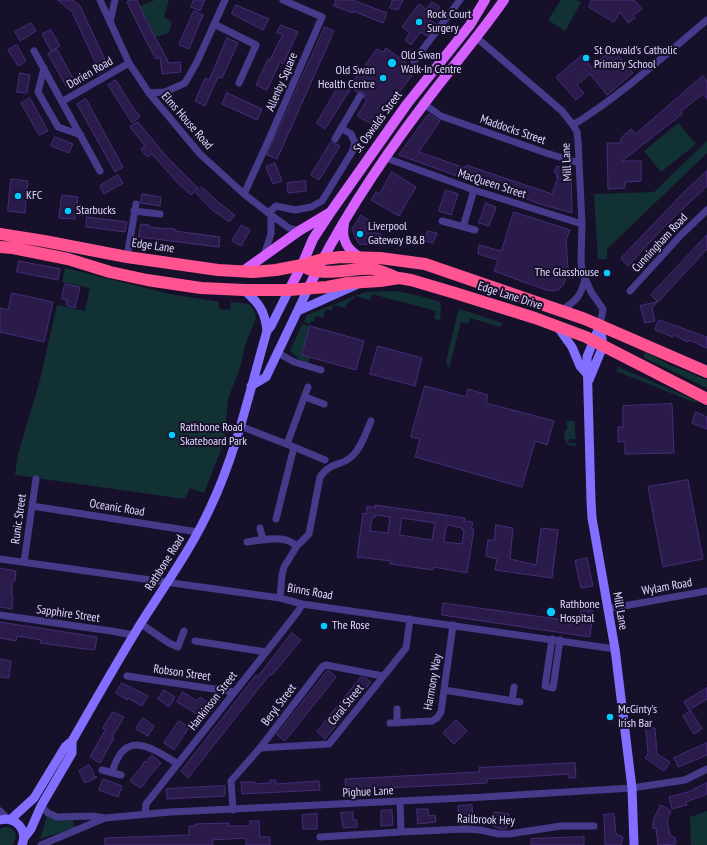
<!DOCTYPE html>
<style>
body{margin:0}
canvas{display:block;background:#17102a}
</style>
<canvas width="707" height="845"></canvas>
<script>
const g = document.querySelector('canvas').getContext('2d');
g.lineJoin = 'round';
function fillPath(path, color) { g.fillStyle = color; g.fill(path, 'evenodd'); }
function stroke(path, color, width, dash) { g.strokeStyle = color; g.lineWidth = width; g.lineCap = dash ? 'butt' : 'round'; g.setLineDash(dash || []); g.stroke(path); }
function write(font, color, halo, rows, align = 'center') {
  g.font = font + ' "PT Sans Narrow",sans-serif'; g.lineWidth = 4; g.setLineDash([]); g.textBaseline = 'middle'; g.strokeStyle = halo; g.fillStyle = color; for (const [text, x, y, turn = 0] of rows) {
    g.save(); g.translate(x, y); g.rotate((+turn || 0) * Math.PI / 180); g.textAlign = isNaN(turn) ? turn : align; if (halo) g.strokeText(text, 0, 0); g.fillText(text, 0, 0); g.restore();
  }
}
fillPath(new Path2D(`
 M 155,0 L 169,0 L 164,17 L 172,22 L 169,33 L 155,37 L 140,6 Z
 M 561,0 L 576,0 L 581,2 L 565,31 L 548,20 Z
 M 678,123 L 696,144 L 661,172 L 644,151 Z
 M 707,141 L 707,153 L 607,249 L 607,259 L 598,259 L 594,194 L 654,192 Z
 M 65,268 L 170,294 L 219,302 L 219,309 L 230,310 L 231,302 L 249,304 L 254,310 L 256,318 L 245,345 L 241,365 L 228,399 L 224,442 L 204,493 L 190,488 L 185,499 L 15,475 L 18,454 L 40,380 L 57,305 L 85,311 L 90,288 L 62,282 Z
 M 395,291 L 420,296 L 440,302 L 441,310 L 440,320 L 434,319 L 436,311 L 372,294 L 370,300 L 356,296 L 346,305 L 346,308 L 333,305 L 332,310 L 326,309 L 323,318 L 316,316 L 314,322 L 311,321 L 310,324 L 304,322 L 307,315 L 365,292 Z
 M 460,309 L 502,323 L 501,327 L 470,318 L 468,324 L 461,322 L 449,368 L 446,362 L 457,315 Z
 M 302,324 L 310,326 L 302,355 L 310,358 L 308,363 L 299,359 L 290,351 Z
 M 645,352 L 670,365 L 707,380 L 707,388 L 643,357 Z
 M 618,367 L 697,401 L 696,403 L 616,371 Z
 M 566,421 L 574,421 L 576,439 L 569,439 L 568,443 L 577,443 L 575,446 L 568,445 L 564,439 L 565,430 L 567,430 Z
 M 707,811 L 707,845 L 691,845 L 690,817 Z
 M 47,816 L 73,819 L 74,828 L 40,839 Z
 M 5,827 C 16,828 19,837 12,845 L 0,845 L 0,829 Z`), '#123134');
const building = new Path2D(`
 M 58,0 L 73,0 L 80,6 L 108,66 L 103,68 L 104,71 L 97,75 L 93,66 L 96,64 L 72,12 Z
 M 131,0 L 137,0 L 149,26 L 169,63 L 180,62 L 181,72 L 162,74 L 160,57 L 156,59 L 145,39 L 127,2 Z
 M 194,0 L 205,0 L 200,11 L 191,7 Z
 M 336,0 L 353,0 L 387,13 L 383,23 L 353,11 L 353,13 L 334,6 Z
 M 393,0 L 403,0 L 398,10 L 390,8 Z
 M 592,0 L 634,0 L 642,9 L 633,15 L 635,18 L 628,23 L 620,12 L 614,22 L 600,14 L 589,7 Z
 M 432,2 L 440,7 L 430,20 L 436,24 L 427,36 L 421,32 L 411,45 L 405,40 L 410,33 L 402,27 L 419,4 L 426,9 Z
 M 236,5 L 269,19 L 263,30 L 232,14 Z
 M 194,11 L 203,15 L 189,49 L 179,45 Z
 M 31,23 L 36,31 L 20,41 L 15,32 Z
 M 281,25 L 298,32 L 283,64 L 280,62 L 267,90 L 256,85 L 268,59 L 270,60 L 283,34 L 277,33 Z
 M 325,27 L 334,31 L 277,159 L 267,155 Z
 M 51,30 L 60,46 L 51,51 L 42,34 Z
 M 227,38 L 238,43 L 222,78 L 218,77 L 205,106 L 195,101 L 205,78 L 209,80 Z
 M 17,45 L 26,61 L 18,66 L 8,50 Z
 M 386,48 L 416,70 L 395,98 L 393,96 L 375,126 L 357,116 L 367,100 L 364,98 L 364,94 L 363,92 L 357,92 L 350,86 L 377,49 L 383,52 Z
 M 57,49 L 75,82 L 66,86 L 48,54 Z
 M 613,49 L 633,73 L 607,95 L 590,74 L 577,85 L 584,93 L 576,100 L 556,77 L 582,55 L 591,67 Z
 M 20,73 L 30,75 L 27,93 L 17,92 Z
 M 703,76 L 707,81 L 707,99 L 703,94 L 681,111 L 682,114 L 622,161 L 641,161 L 641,181 L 625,182 L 625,188 L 608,189 L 607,143 L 621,143 L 621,138 L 631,129 L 635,134 Z
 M 116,80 L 128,100 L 140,117 L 132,123 L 108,85 Z
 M 341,82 L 351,88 L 325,129 L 317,123 Z
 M 227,93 L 262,109 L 257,120 L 222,104 Z
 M 30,98 L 48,131 L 39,135 L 21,103 Z
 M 86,99 L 123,167 L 115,172 L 77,104 Z
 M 429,114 L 440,121 L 419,152 L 465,168 L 466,165 L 552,194 L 558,177 L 556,177 L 557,173 L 554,172 L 557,166 L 571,170 L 572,213 L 540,204 L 461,174 L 460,177 L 399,155 Z
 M 138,122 L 166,156 L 198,188 L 191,195 L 176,181 L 152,154 L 147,157 L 141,149 L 145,146 L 130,127 Z
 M 55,137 L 73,144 L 69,153 L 51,146 Z
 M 331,142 L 340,146 L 319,180 L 311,175 Z
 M 275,163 L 282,181 L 273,184 L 266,167 Z
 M 707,171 L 707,186 L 665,226 L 628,266 L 621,258 L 685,191 Z
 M 392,172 L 416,187 L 399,216 L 371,200 L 376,192 L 379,194 Z
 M 118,175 L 123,183 L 104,194 L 100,186 Z
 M 11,179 L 28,181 L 25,213 L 8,211 Z
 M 306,181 L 306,191 L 288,193 L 287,183 Z
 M 202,187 L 218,202 L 235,215 L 230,221 L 228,221 L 211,209 L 196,193 Z
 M 446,190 L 458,194 L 451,215 L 439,211 Z
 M 142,194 L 161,197 L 160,206 L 141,203 Z
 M 62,195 L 78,197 L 75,219 L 59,218 Z
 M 486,203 L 496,207 L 489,226 L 479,223 Z
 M 514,212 L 570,230 L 566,240 L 568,268 L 564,284 L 559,289 L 554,291 L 546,290 L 494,271 L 498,260 L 478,254 L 479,245 L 501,251 Z
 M 361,215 L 371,222 L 370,224 L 375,233 L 381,234 L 380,245 L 359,244 L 352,230 Z
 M 87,217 L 127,222 L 125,232 L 86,227 Z
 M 141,224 L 149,225 L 149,227 L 166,229 L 167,228 L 175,229 L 175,231 L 220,237 L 219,247 L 139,237 Z
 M 242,225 L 250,230 L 241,246 L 232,241 Z
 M 428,231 L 437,233 L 433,243 L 425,241 Z
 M 707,235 L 707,249 L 658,302 L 651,295 Z
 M 19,261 L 60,269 L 58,280 L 17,272 Z
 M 65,284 L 80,287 L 75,308 L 66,305 L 67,300 L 62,299 Z
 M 12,293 L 53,302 L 44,342 L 0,332 L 0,308 L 8,310 Z
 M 657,302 L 652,308 L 655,321 L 645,323 L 640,306 Z
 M 659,320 L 707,337 L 707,348 L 689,340 L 688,342 L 674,335 L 673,337 L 655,330 Z
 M 310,326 L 364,341 L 356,370 L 302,355 Z
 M 378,346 L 422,358 L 415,386 L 370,374 Z
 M 425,386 L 466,397 L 468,389 L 488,395 L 486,403 L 554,421 L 547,445 L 535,441 L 522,487 L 415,457 L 420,439 L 411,437 Z
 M 672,404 L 674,453 L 625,454 L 625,442 L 618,442 L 618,427 L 623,427 L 623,406 Z
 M 696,412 L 707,417 L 707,429 L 692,423 Z
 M 688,480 L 703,559 L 663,567 L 648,487 Z
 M 375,505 L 465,518 L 464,521 L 473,522 L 471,529 L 474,529 L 467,573 L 434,567 L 433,570 L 390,564 L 391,561 L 357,557 L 363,513 L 366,514 L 367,506 L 375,508 ZM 376,515 L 390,517 L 388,533 L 370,531 L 372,517 L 375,517 ZM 402,518 L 435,523 L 432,540 L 400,535 ZM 447,525 L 462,528 L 462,530 L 464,530 L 462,544 L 444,542 Z
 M 496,525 L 513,528 L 510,559 L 536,565 L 541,528 L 558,530 L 552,578 L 495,570 L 497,559 L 486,556 L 488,540 L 494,540 Z
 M 587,558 L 593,586 L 581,588 L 575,561 Z
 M 0,568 L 16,571 L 15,581 L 12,581 L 12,596 L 13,597 L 12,609 L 0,607 Z
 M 443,603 L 579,622 L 581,609 L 593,611 L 590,637 L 442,615 Z
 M 0,622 L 97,637 L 95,649 L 94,649 L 93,650 L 40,643 L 41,640 L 17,636 L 16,641 L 0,638 Z
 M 292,633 L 301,640 L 272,675 L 270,674 L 188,778 L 181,771 L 256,675 L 258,676 Z
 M 0,659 L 11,661 L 9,678 L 0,677 Z
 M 328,670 L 336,677 L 285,741 L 277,735 Z
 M 361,677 L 365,678 L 371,682 L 325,739 L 317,732 Z
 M 122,683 L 148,696 L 142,706 L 128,698 L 127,700 L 116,693 Z
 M 707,688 L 707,699 L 689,710 L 684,702 Z
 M 164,690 L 175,697 L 169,707 L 158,699 Z
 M 183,692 L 197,701 L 200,697 L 215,707 L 205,719 L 177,702 Z
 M 691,711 L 702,729 L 694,734 L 683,716 Z
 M 113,712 L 124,717 L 112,737 L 114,738 L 100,763 L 90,757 L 105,730 L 103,728 Z
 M 143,718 L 154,726 L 148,736 L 136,729 Z
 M 456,720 L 467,731 L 454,744 L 443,733 Z
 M 179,721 L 189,727 L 174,750 L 164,743 Z
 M 646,728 L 655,728 L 657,754 L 670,762 L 664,771 L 645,758 L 648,754 Z
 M 707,743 L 707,755 L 678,767 L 674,758 Z
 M 152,755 L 161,763 L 146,780 L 147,780 L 141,788 L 130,781 L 142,766 L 145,761 L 146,762 Z
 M 575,763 L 576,778 L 569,778 L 569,774 L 487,779 L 487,783 L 469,784 L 346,790 L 345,779 L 479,772 L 479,768 Z
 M 89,765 L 94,774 L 93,776 L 97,777 L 85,783 L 79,771 Z
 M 103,779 L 122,786 L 118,797 L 99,790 Z
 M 270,780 L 276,780 L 276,784 L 319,781 L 320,790 L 242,794 L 241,782 L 255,782 L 255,784 L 270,783 Z
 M 707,783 L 707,794 L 686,802 L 687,805 L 672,809 L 669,797 L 688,792 Z
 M 225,786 L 225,796 L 167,799 L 166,789 Z
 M 472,805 L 473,821 L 471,820 L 471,824 L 459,824 L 458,806 Z
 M 661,805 L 671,811 L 667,820 L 670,835 L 675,838 L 676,844 L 658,845 L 656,828 L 653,829 L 653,821 Z
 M 417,809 L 428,809 L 429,816 L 435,815 L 436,822 L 418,824 Z
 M 392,810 L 393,825 L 381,826 L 381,811 Z
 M 353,812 L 353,820 L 357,820 L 357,827 L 343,828 L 341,813 Z
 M 494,812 L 509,814 L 506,829 L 500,829 L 493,826 Z
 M 317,814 L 317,829 L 303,829 L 302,815 Z
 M 614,814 L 616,834 L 623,837 L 621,845 L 605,845 L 604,815 Z
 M 250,821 L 259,821 L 260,837 L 270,837 L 270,845 L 246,845 L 246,838 L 212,840 L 213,845 L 105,845 L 105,838 L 189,835 L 189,826 L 196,826 L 195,824 L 229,823 L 229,826 L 250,826 Z
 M 584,837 L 584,845 L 531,845 L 531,839 Z`);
fillPath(building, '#2a1b4b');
stroke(building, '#442d78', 1);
stroke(new Path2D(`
 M 100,0 L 129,63 L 149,93 L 200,154 L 244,194 L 271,215 L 289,228 L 299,231
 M 110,22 L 115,0
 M 214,24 L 256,45 L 239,83
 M 477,38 L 562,111 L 573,125 L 577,132 L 578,141 L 582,224 L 581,260 L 582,271 L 591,292 L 603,309 L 600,325
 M 34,51 L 100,171
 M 414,61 L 460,0
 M 44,68 L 38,92 L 58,127 L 81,135
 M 149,93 L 165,92 L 185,83 L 197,62 L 225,0
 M 63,101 L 129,63
 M 424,104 L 441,116 L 546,153 L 579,163
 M 573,125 C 621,95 664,56 707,20
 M 335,139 L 360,96
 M 386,158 L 474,190 L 582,224
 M 244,194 L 270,137 L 322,17 L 283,0
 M 134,211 L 160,214
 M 268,213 L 276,206 L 295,210 L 311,207 L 322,201 L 352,152 L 355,143 L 351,134 L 341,128
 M 442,221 L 475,230
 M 463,227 L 474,190
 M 264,255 L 271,234 L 271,215
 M 127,257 L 136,204
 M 630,291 L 680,236 L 707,210
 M 562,310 C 576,301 581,296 585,279
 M 278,353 L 294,362 L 321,370
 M 305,397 L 324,404
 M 240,426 L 294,447 L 325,460
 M 287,444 L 308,387
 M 32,506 L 198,532
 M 276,519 L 294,447
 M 260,528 L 263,540
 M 247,542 C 259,540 274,537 286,540 C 290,541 294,544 297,546
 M 0,559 L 280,598 L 302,604 L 615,649
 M 24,562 L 36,479
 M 280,598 L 282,575 L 284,567 L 297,546 L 309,534 L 320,477 C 331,461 340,467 351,457 C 361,449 366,432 371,421
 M 607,609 L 707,591
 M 0,615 L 111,631 L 134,635
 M 141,624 L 169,643 L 178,647 L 184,631
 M 552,639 L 545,686 L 553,688 L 560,640
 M 195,641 L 266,652
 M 127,676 L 234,692
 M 444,690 L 520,702
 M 512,701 L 514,687
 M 397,709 L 397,723
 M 390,723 L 432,721 L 437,718 L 441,712 L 453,625
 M 260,748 L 329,744 L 406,648 L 410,619
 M 102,770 L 121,775
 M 112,773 C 124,728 151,747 178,764
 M 400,801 L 401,832
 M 41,806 L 48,813 L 57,817 L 92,816 L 105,818 L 170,812 L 484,797 L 632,788 L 685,780 L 707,769
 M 233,810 L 231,781 L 260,748 L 323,666 L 326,665 L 383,676
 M 0,811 L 8,819
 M 145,814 L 146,804 L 278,637 L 299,610 L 302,604
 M 320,837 L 401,832 L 465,829 L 480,830 L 499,834 L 509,834 L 561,826 L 594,826
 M 41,845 L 105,818`), '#463a8a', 7);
stroke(new Path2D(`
 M 244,290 C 259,303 265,311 267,331
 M 298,311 L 356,285
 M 600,325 L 587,357 L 591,501 L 592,518 L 615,649 L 632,788 L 634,845
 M 557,326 L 572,347 L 580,366 L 587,374
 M 589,380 L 603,346 L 600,325
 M 251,386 L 266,377 L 308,289
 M 0,820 C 16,816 28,830 22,845
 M 10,820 L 34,798 L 65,747 L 72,741 C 95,701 117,662 141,623 C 165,585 192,548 211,506 C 237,451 250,389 267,331 L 271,326 L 289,290
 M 24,838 L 31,829 L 41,806 L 72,753 L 72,741`), '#836fff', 9);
stroke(new Path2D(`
 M 344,224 C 341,238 347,250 360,257
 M 243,271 L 299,231 L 329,213
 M 308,289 C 339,223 380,162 424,104 C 450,69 479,36 504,0
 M 289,290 L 302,265 L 313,239 L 330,213 L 407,104 L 470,25 L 485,0`), '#d55fff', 10);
stroke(new Path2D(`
 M 0,234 L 44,241 L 127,257 L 218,270 L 253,272 L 276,270 L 302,265 L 323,259 L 341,257 L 380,258 L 425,264 L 585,319 L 707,372
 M 0,247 L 13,248 L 68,259 L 110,272 L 147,280 L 201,288 L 244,290 L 289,290 L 327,287 L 348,283 L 380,281 L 399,278 L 411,280 L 455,293 L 535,318 L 586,337 L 707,399
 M 302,265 C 319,279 353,267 374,269 C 382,271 390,275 398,278`), '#ff5392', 12);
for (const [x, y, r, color] of [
 [419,22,4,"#04caff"],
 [586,58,4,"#04caff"],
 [392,63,5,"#04caff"],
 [383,78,4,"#04caff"],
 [18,196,4,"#04caff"],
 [68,211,4,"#04caff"],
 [360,234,4,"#04caff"],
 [607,273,4,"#04caff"],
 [172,435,4,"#04caff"],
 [551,612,5,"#04caff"],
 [324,626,4,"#04caff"],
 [610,717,4,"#04caff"]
]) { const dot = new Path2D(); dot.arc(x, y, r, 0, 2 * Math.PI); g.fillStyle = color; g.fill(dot); stroke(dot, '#17102a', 1.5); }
write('12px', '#e1d8ff', '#17102a', [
 ["Rock Court",427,15],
 ["Surgery",427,29],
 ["St Oswald's Catholic",594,51],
 ["Primary School",594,65],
 ["Old Swan",401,56],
 ["Walk-In Centre",401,70],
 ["Old Swan",375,71,"right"],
 ["Health Centre",375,85,"right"],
 ["KFC",26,196],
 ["Starbucks",76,211],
 ["Liverpool",368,227],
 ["Gateway B&B",368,241],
 ["The Glasshouse",599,273,"right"],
 ["Rathbone Road",180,428],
 ["Skateboard Park",180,442],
 ["Rathbone",560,605],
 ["Hospital",560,619],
 ["The Rose",332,626],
 ["McGinty's",618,710],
 ["Irish Bar",618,724]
], 'left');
write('12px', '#e1d8ff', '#17102a', [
 ["Dorien Road",90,73,-30],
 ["Allenby Square",282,82,-67],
 ["Elms House Road",187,121,49],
 ["St Oswalds Street",378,122,-54],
 ["Maddocks Street",513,130,19],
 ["Mill Lane",567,162,-93],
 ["MacQueen Street",492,184,18],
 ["Cunningham Road",660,243,-47],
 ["Edge Lane",153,246,8],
 ["Edge Lane Drive",510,296,18],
 ["Oceanic Road",117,508,9],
 ["Runic Street",19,519,-82],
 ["Rathbone Road",165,563,-58],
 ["Wylam Road",667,587,-10],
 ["Binns Road",310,592,10],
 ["Mill Lane",620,611,80],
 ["Sapphire Street",68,614,8],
 ["Robson Street",182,673,8],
 ["Harmony Way",433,682,-80],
 ["Hankinson Street",213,701,-52],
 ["Beryl Street",279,705,-53],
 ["Coral Street",346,705,-51],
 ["Pighue Lane",368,792,-3],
 ["Railbrook Hey",486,820,2]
]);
</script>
